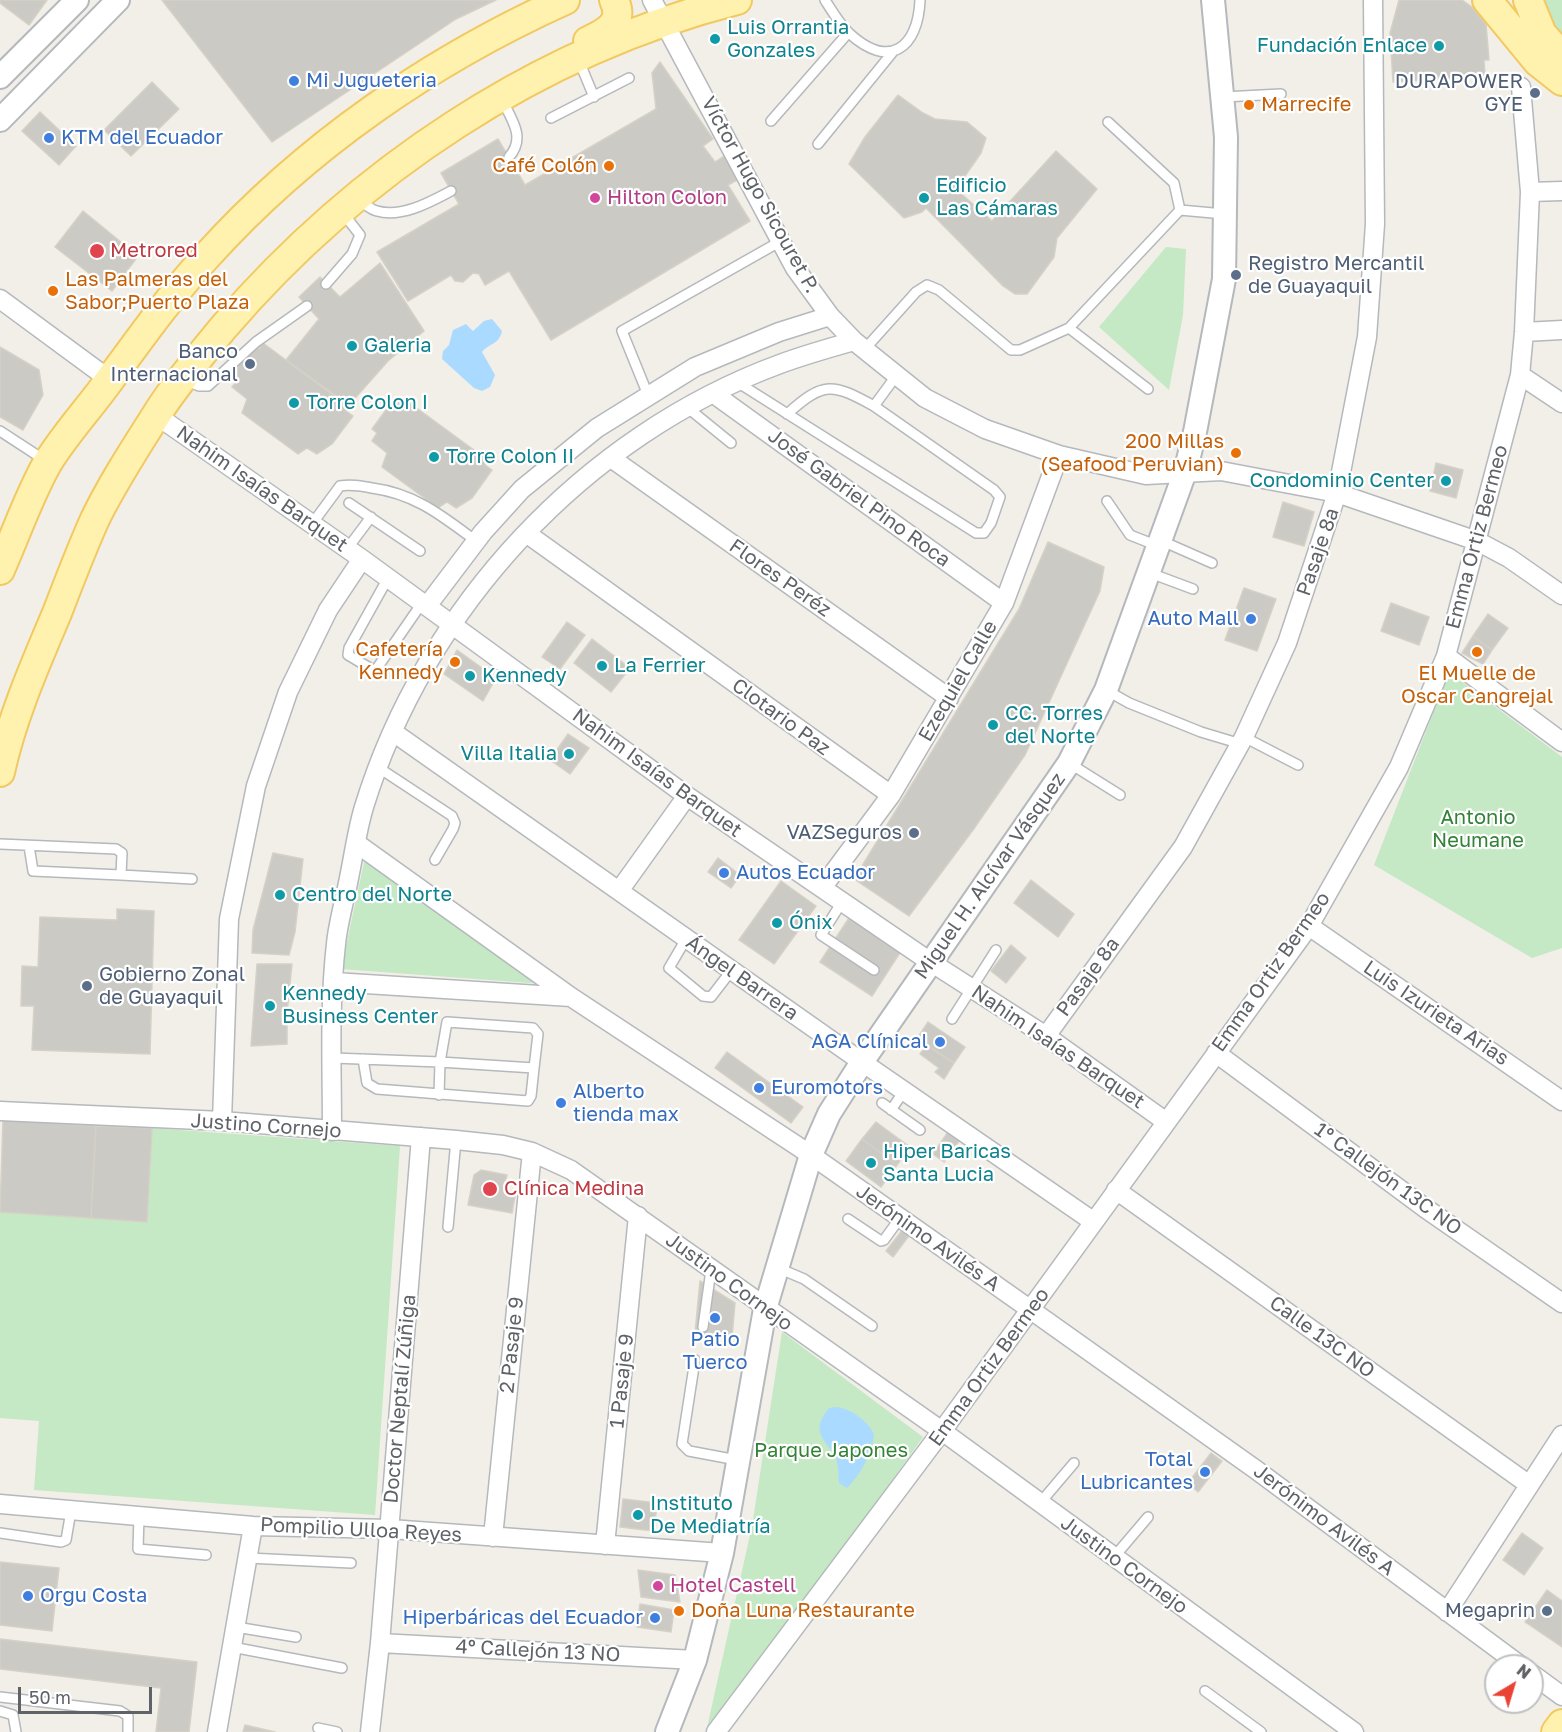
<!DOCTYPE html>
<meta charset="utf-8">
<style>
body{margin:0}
#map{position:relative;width:1562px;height:1732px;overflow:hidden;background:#f1efe8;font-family:"Golos Text",sans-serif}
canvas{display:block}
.north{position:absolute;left:1484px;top:1654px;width:60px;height:60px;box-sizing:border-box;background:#fff;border:2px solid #bfc1c3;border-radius:50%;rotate:38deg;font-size:16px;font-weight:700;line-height:24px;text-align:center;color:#5f6368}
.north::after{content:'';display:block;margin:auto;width:21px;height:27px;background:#ea4335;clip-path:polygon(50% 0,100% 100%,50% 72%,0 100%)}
.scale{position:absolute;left:18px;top:1687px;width:134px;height:27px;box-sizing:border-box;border:3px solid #5f6368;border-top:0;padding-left:8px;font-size:18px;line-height:21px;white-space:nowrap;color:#5f6368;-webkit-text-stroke:4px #fff;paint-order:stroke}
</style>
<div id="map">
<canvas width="1562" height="1732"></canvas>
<div class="north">N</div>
<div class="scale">50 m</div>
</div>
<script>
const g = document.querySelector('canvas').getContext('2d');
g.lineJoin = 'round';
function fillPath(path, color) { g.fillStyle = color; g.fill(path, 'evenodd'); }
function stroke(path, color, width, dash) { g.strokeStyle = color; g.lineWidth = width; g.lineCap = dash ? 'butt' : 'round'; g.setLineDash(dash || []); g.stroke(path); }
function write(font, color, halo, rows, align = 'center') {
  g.font = font + ' "Golos Text",sans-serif'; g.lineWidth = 4.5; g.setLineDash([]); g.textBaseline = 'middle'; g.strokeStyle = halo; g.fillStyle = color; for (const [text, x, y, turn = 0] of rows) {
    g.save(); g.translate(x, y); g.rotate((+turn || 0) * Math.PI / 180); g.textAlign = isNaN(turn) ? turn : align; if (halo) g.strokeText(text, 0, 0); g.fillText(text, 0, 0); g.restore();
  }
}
fillPath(new Path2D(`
 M 1544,0 L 1562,0 L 1562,40 L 1553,26 Z
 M 1166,247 L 1186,249 L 1183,315 L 1169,390 L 1099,327 Z
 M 1449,672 L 1562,757 L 1562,948 L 1532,958 L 1374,865 Z
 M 365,858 L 543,984 L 341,969 Z
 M 152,1128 L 400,1146 L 375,1515 L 34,1490 L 39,1421 L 0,1418 L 0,1212 L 147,1222 Z
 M 782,1332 L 923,1437 L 713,1732 L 706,1732 L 752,1526 Z`), '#c5e8c5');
fillPath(new Path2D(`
 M 492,319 L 502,331 C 499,345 489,343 482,352 L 495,375 L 490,387 L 482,391 L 474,388 L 442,359 L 443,351 L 449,345 L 453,330 L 466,324 L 473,331 L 484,321 Z
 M 837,1407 C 851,1409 868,1421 874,1434 C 872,1454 861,1474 847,1488 L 839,1483 C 838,1475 839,1461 834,1454 C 822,1437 811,1430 829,1408 Z`), '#aadaff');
const building = new Path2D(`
 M 0,0 L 47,0 L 29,25 L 0,3 Z
 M 162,0 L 496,0 L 456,19 L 272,142 Z
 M 1399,0 L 1462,0 L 1472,7 L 1486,24 L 1489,60 L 1484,60 L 1485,76 L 1393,82 L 1390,33 Z
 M 660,62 L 713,139 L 703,146 L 715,162 L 724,156 L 739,179 L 728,185 L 750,221 L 551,340 L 509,271 L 485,285 L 479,274 L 473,273 L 463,282 L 455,281 L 451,275 L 408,301 L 377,252 L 459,204 L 441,173 L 498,139 L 525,185 L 656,109 L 652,73 Z
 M 152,82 L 179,109 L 131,156 L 104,130 Z
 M 898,95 L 923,113 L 935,119 L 967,122 L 986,138 L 981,153 L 956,189 L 992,221 L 1056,151 L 1097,189 L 1057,238 L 1054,257 L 1027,294 L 1015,294 L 1003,286 L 926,208 L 922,212 L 904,218 L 849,164 L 865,137 Z
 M 40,112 L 76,146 L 59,165 L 22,131 Z
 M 83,211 L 138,256 L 112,291 L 55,247 Z
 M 380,263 L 424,331 L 388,361 L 349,405 L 286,360 L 319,319 L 299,297 L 320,277 L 340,297 Z
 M 263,343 L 349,407 L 346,411 L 353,416 L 332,444 L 317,454 L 307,448 L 298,454 L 242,413 L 247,399 L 232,387 L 238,380 L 232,375 L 254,345 L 259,349 Z
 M 0,347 L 39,370 L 43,395 L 23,430 L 0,417 Z
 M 403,398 L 489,461 L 485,465 L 492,470 L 472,498 L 456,508 L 447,502 L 438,508 L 382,467 L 387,453 L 372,441 L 377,433 L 372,429 L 394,399 L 399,403 Z
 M 1436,463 L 1463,470 L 1456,498 L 1430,491 Z
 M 1283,502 L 1314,512 L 1304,546 L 1273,537 Z
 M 1048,542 L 1104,567 L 1100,591 L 1025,755 L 973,830 L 909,916 L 854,879 L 1019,609 Z
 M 1244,588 L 1276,599 L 1257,651 L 1225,640 Z
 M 1391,603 L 1429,617 L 1419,645 L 1381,631 Z
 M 1488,614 L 1508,628 L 1492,650 L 1473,636 Z
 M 567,622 L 585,635 L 560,669 L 542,657 Z
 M 1473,636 L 1492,650 L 1483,664 L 1462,653 Z
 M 592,639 L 630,668 L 611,692 L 574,663 Z
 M 457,650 L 496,678 L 483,701 L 444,674 Z
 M 568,734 L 589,748 L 570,774 L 550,760 Z
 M 273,853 L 303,859 L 295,932 L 289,955 L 252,953 L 253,930 Z
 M 718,858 L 740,875 L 731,888 L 708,872 Z
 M 1031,880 L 1074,914 L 1058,937 L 1014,903 Z
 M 781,881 L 816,906 L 774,964 L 739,940 Z
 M 117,909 L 154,911 L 150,1054 L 32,1050 L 34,1006 L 21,1006 L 22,966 L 38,967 L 40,917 L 117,920 Z
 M 849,918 L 901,951 L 872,996 L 820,962 Z
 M 1011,945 L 1026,958 L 1006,983 L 991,971 Z
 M 257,964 L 292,964 L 287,1013 L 287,1044 L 251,1046 Z
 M 928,1022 L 965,1047 L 954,1063 L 917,1039 Z
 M 927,1045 L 954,1063 L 944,1079 L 935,1072 L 939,1068 L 920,1054 Z
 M 727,1052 L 803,1107 L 791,1123 L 715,1068 Z
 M 3,1120 L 96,1126 L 91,1218 L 0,1212 Z
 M 876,1122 L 910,1147 L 897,1165 L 862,1139 Z
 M 96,1126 L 152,1128 L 147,1222 L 91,1218 Z
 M 950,1129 L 962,1137 L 944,1162 L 933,1154 Z
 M 862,1139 L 897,1165 L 881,1187 L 846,1161 Z
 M 481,1170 L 507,1175 L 505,1182 L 509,1183 L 507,1195 L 515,1196 L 512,1213 L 468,1205 L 474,1175 Z
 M 904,1228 L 911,1233 L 893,1257 L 886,1251 Z
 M 700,1281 L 735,1303 L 732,1337 L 695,1333 Z
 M 1211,1453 L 1222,1461 L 1198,1492 L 1188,1483 Z
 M 623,1499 L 657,1503 L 654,1531 L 620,1527 Z
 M 1522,1533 L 1543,1548 L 1524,1575 L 1503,1560 Z
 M 0,1562 L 59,1568 L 52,1631 L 0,1625 Z
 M 638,1570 L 675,1575 L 680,1602 L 641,1597 Z
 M 1547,1590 L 1562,1601 L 1562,1647 L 1525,1622 Z
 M 640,1604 L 674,1610 L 671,1632 L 637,1627 Z
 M 0,1639 L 197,1662 L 189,1732 L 156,1732 L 161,1688 L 0,1669 Z
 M 245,1725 L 275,1732 L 243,1732 Z`);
fillPath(building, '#cccac5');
stroke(building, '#d6d1c6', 1.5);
const service = new Path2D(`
 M 825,0 C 832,11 840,25 850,34 C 889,69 918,49 920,0
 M 579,61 L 594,97
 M 1223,97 L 1281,94
 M 502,100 C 512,120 526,138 509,157
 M 551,118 L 629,78
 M 771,121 L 848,33
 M 1108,122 L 1174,183 L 1180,210 L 1224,214
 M 818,144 L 892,53
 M 360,201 C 365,204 371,210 377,211 C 402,218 430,202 451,191
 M 326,284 L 352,254 L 360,235 L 343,213
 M 1069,328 L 1148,389
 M 864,350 L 916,292 L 927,285 L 939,290 L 1011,350 L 1020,350 L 1069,328 L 1180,210
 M 185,380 L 199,386 L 208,386 L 256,342 L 307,306
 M 737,382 L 976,533 L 984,533 L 991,523 L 1000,497 L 994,490 L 874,406 L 896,376
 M 648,395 L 622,331 L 781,241
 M 688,408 L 731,443
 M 787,414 C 824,381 832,383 874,406
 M 0,431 L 46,461
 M 1107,501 L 1130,535 L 1158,546
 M 349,503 L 420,551
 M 312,524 L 340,486 C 351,484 361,486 372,488 C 416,494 442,516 476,541
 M 1162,541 L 1212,563
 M 347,549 L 371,517
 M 1150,573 L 1193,589
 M 388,578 L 349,648 L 348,655 L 375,671 L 422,603
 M 1106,690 L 1129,703 L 1201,732 L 1241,744
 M 1244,737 L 1298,765
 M 1069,763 L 1120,795
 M 379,768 L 452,816 L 455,823 L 453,829 L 435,860
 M 0,844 L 116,849 L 122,853 L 121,875 L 33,871 L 29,846
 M 121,875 L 192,879
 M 842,902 L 821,935 L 874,970
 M 686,939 L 669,968 L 703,996 L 711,997 L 731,971
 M 952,1019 L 996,950
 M 447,1022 L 533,1028 L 538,1034 L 534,1068 L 440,1062 Z
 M 333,1058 L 440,1062 L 439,1095
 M 363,1059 L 367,1083 L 377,1089 L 528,1101 L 531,1096 L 534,1068
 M 882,1103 L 920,1130
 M 891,1110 L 904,1091
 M 848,1219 L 881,1241 L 884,1240 L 900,1218
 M 448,1227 L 456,1140
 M 778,1268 L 804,1279 L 872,1326
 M 703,1327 L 711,1270
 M 695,1360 L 682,1444 L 689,1451 L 737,1460
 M 1040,1503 L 1074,1463
 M 139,1516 L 138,1549 L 206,1555
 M 0,1533 L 61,1542 L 66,1540 L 71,1511
 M 1114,1557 L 1148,1517
 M 248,1558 L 351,1563
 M 236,1627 L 296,1637
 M 232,1647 L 342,1668
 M 1205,1691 L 1261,1732
 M 0,1697 L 120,1711 L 128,1716 L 128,1732
 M 0,1711 L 13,1715 L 16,1732
 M 318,1728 L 337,1732`);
const minor = new Path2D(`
 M 652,0 L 795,268 L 830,316 L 854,341 L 925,398 L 985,429 L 1059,455 L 1146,475 L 1221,471 L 1337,493 L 1477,541 L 1509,558 L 1562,595
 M 1530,192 L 1562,191
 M 0,299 L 110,380
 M 1524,332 L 1562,330
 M 1520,375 L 1562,403
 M 714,394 L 1004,603
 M 156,415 L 362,559 L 687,796 L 929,961 L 1046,1036 L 1165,1121
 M 611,458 L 949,698
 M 526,533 L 891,795
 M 427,606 L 483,532 L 522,489 L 597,428 L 695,367 L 779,332 L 830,316
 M 1446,656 L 1562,742
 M 393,732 L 862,1062 L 1094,1222
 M 356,843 L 571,997 L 811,1155 L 1031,1310 L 1255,1469 L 1521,1666
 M 822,888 L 891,795 L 1004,603 L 1059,455
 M 619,891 L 687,796
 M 1309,926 L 1562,1101
 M 334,982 L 571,997
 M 1046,1036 L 1183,847 L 1244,737 L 1287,643 L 1337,493 L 1367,337 L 1375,224 L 1373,0
 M 1216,1053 L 1425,1208 L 1562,1303
 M 0,1111 L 222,1121 L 456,1140 L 503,1145 L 532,1152 L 571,1170 L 942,1431 L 1354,1732
 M 222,1121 L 229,919 L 256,786 L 288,692 L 328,610 L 362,559
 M 332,1131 C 332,1069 329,1005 336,944 C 338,922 345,900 349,878 C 354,854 357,830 364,807 C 425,608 584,436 780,364 C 804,355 829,348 854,341
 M 1116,1190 L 1528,1484
 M 0,1504 L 253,1526 L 390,1529 L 722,1553
 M 493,1537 L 532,1152
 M 605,1545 L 638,1216
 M 1447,1612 L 1562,1435
 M 380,1643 L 695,1660
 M 1532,1674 L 1562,1696
 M 217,1732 L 253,1526
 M 370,1732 L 380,1643 L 421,1137
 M 716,1732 L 942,1431 L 1309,926 L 1399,767 L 1446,656 L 1520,375 L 1524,332 L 1530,192 L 1521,87`);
const tertiary = new Path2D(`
 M 0,77 L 77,0
 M 0,120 L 118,0
 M 667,1732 L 695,1660 L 722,1553 L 765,1309 L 811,1155 L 829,1114 L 862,1062 L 1069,763 L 1106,690 L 1185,472 L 1195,432 L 1224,279 L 1226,137 L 1213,0`);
const primary = new Path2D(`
 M 1487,0 L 1538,62 L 1562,81
 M 1528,0 L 1542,34 L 1562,56
 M 588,41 C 606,33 625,23 614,0
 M 0,570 C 16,534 29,495 48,462 C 66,433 91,406 111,378 C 141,337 171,295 206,257 C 305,147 430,61 565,0
 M 0,772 C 12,717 35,665 57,613 C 69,582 81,550 95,519 C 112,484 134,450 155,417 C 174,386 200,356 223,328 C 357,172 537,51 737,0
 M 1556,1732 L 1562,1724`);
stroke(service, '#b5b8bc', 12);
stroke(minor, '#b5b8bc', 21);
stroke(tertiary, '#b5b8bc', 26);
stroke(primary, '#f2c960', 32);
stroke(service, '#fff', 9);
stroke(minor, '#fff', 18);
stroke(tertiary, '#fff', 22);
stroke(primary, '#fff2af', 28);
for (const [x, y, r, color] of [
 [715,39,6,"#0f9aa8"],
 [1439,46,6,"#0f9aa8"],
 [294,81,6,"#3f7fe0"],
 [1535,93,6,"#5c6f8a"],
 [1249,105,6,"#e8710a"],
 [49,138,6,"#3f7fe0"],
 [609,166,6,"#e8710a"],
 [595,198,6,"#d1479c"],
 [924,198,6,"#0f9aa8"],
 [97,251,8,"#e0444e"],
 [1236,275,6,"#5c6f8a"],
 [53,291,6,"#e8710a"],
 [352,346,6,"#0f9aa8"],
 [250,364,6,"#5c6f8a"],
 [294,403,6,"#0f9aa8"],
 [1236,453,6,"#e8710a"],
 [434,457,6,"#0f9aa8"],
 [1446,481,6,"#0f9aa8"],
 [1251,619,6,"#3f7fe0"],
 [1477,652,6,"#e8710a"],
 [455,662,6,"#e8710a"],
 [602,666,6,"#0f9aa8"],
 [470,676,6,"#0f9aa8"],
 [993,725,6,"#0f9aa8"],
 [569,754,6,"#0f9aa8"],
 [914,833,6,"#5c6f8a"],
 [724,873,6,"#3f7fe0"],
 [280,895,6,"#0f9aa8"],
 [777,923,6,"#0f9aa8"],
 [87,986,6,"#5c6f8a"],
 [270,1006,6,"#0f9aa8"],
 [940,1042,6,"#3f7fe0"],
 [759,1088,6,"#3f7fe0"],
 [561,1103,6,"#3f7fe0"],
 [871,1163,6,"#0f9aa8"],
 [490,1189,8,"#e0444e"],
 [715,1318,6,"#3f7fe0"],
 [1205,1472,6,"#3f7fe0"],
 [638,1515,6,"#0f9aa8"],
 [658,1586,6,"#d1479c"],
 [28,1596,6,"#3f7fe0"],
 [679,1611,6,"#e8710a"],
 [1547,1611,6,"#5c6f8a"],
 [655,1618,6,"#3f7fe0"]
]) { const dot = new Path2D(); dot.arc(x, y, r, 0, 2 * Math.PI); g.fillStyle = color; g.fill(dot); stroke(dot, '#fff', 2); }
write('20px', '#0d838f', '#fff', [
 ["Luis Orrantia",727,28],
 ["Gonzales",727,51],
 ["Fundación Enlace",1427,46,"right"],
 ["Edificio",936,186],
 ["Las Cámaras",936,209],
 ["Galeria",364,346],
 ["Torre Colon I",306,403],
 ["Torre Colon II",446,457],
 ["Condominio Center",1434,481,"right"],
 ["La Ferrier",614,666],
 ["Kennedy",482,676],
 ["CC. Torres",1005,714],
 ["del Norte",1005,737],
 ["Villa Italia",557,754,"right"],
 ["Centro del Norte",292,895],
 ["Ónix",789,923],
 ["Kennedy",282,994],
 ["Business Center",282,1017],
 ["Hiper Baricas",883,1152],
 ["Santa Lucia",883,1175],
 ["Instituto",650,1504],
 ["De Mediatría",650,1527]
], 'left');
write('20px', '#366cbe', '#fff', [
 ["Mi Jugueteria",306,81],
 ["KTM del Ecuador",61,138],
 ["Auto Mall",1239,619,"right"],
 ["Autos Ecuador",736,873],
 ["AGA Clínical",928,1042,"right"],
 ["Euromotors",771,1088],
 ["Alberto",573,1092],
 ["tienda max",573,1115],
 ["Patio",715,1340,"center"],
 ["Tuerco",715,1363,"center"],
 ["Total",1193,1460,"right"],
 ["Lubricantes",1193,1483,"right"],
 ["Orgu Costa",40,1596],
 ["Hiperbáricas del Ecuador",643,1618,"right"]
], 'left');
write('20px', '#4e5e75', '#fff', [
 ["DURAPOWER",1523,82],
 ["GYE",1523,105],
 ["Registro Mercantil",1248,264,"left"],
 ["de Guayaquil",1248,287,"left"],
 ["Banco",238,352],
 ["Internacional",238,375],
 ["VAZSeguros",902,833],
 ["Gobierno Zonal",99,975,"left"],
 ["de Guayaquil",99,998,"left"],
 ["Megaprin",1535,1611]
], 'right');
write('20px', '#c56008', '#fff', [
 ["Marrecife",1261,105],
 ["Café Colón",597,166,"right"],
 ["Las Palmeras del",65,280],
 ["Sabor;Puerto Plaza",65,303],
 ["200 Millas",1224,442,"right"],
 ["(Seafood Peruvian)",1224,465,"right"],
 ["Cafetería",443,650,"right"],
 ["Kennedy",443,673,"right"],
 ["El Muelle de",1477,674,"center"],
 ["Oscar Cangrejal",1477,697,"center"],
 ["Doña Luna Restaurante",691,1611]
], 'left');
write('20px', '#5f6368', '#fff', [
 ["Víctor Hugo Sicouret P.",760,195,61],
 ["Nahim Isaías Barquet",262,489,35],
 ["José Gabriel Pino Roca",859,498,36],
 ["Emma Ortiz Bermeo",1477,537,-75],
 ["Pasaje 8a",1318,552,-71],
 ["Flores Peréz",780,578,35],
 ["Ezequiel Calle",958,681,-60],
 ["Clotario Paz",781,717,36],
 ["Nahim Isaías Barquet",657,773,36],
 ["Miguel H. Alcívar Vásquez",990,876,-55],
 ["Emma Ortiz Bermeo",1271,972,-55],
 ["Pasaje 8a",1088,977,-54],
 ["Ángel Barrera",742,978,35],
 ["Luis Izurieta Arias",1436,1013,34],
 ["Nahim Isaías Barquet",1058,1047,34],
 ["Justino Cornejo",266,1126,4],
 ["1º Callejón 13C NO",1388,1179,36],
 ["Jerónimo Avilés A",928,1238,35],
 ["Justino Cornejo",729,1282,36],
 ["Calle 13C NO",1322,1337,36],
 ["2 Pasaje 9",512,1345,-84],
 ["Emma Ortiz Bermeo",989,1367,-54],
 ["1 Pasaje 9",622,1381,-84],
 ["Doctor Neptalí Zúñiga",400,1399,-85],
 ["Jerónimo Avilés A",1324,1520,37],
 ["Pompilio Ulloa Reyes",361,1530,3],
 ["Justino Cornejo",1124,1565,36],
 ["4º Callejón 13 NO",538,1651,3]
]);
write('20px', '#b23c85', '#fff', [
 ["Hilton Colon",607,198],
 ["Hotel Castell",670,1586]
], 'left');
write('20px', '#be3a42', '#fff', [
 ["Metrored",110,251],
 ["Clínica Medina",504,1189]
], 'left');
write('20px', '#348238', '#fff', [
 ["Antonio",1478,818],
 ["Neumane",1478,841],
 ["Parque Japones",831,1451]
]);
</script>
